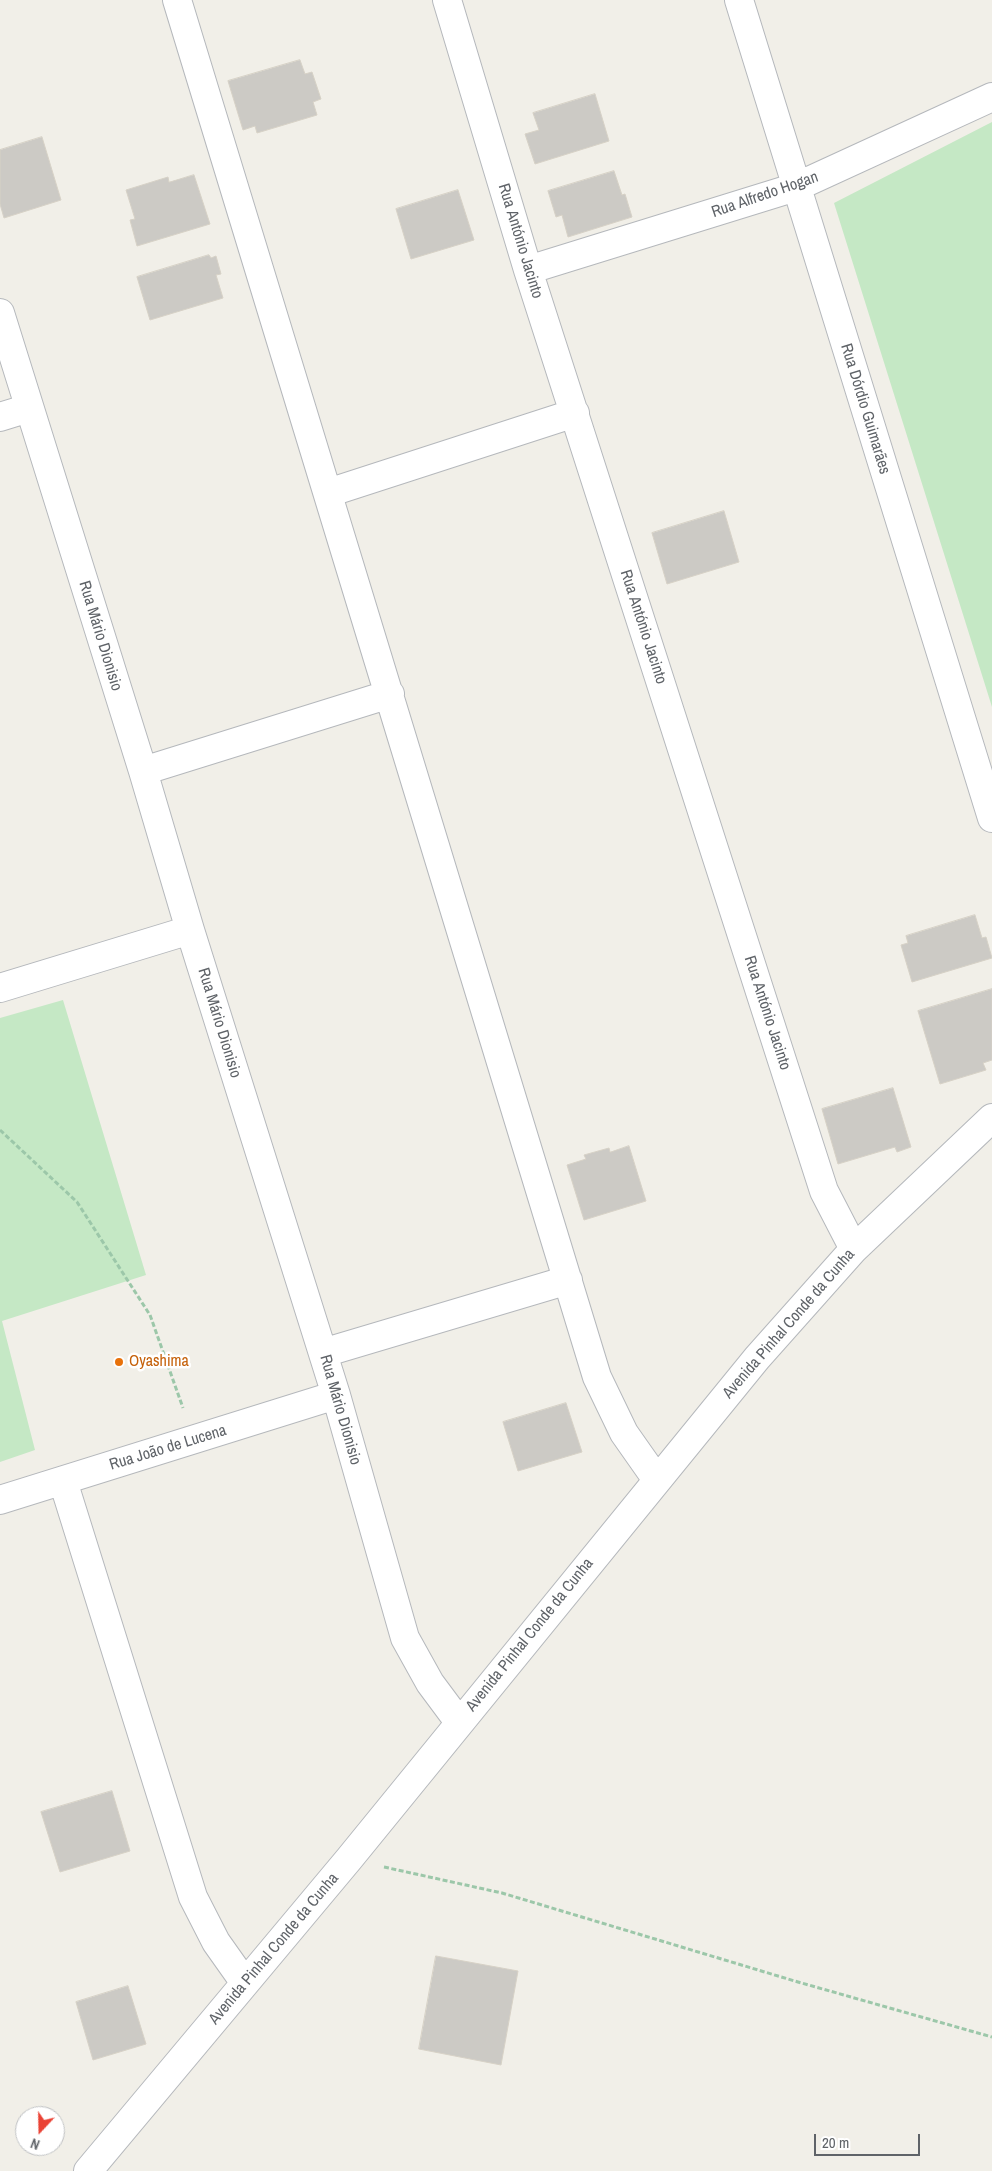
<!DOCTYPE html>
<meta charset="utf-8">
<style>
body{margin:0}
#map{position:relative;width:992px;height:2171px;overflow:hidden;background:#f1efe8;font-family:"Archivo Narrow",sans-serif}
canvas{display:block}
.north{position:absolute;left:15px;top:2106px;width:50px;height:50px;box-sizing:border-box;background:#fff;border:1px solid #bfc1c3;border-radius:50%;rotate:201deg;font-size:14px;font-weight:700;line-height:20px;text-align:center;color:#5f6368}
.north::after{content:'';display:block;margin:auto;width:18px;height:22px;background:#ea4335;clip-path:polygon(50% 0,100% 100%,50% 72%,0 100%)}
.scale{position:absolute;left:814px;top:2134px;width:106px;height:22px;box-sizing:border-box;border:2px solid #5f6368;border-top:0;padding-left:6px;font-size:15px;line-height:18px;white-space:nowrap;color:#5f6368;-webkit-text-stroke:4px #fff;paint-order:stroke}
</style>
<div id="map">
<canvas width="992" height="2171"></canvas>
<div class="north">N</div>
<div class="scale">20 m</div>
</div>
<script>
const g = document.querySelector('canvas').getContext('2d');
g.lineJoin = 'round';
function fillPath(path, color) { g.fillStyle = color; g.fill(path, 'evenodd'); }
function stroke(path, color, width, dash) { g.strokeStyle = color; g.lineWidth = width; g.lineCap = dash ? 'butt' : 'round'; g.setLineDash(dash || []); g.stroke(path); }
function write(font, color, halo, rows, align = 'center') {
  g.font = font + ' "Archivo Narrow",sans-serif'; g.lineWidth = 5; g.setLineDash([]); g.textBaseline = 'middle'; g.strokeStyle = halo; g.fillStyle = color; for (const [text, x, y, turn = 0] of rows) {
    g.save(); g.translate(x, y); g.rotate((+turn || 0) * Math.PI / 180); g.textAlign = isNaN(turn) ? turn : align; if (halo) g.strokeText(text, 0, 0); g.fillText(text, 0, 0); g.restore();
  }
}
fillPath(new Path2D(`
 M 992,122 L 992,707 L 834,203 Z
 M 63,1000 L 146,1275 L 2,1321 L 35,1450 L 0,1462 L 0,1018 Z`), '#c5e8c5');
const building = new Path2D(`
 M 300,60 L 305,74 L 312,72 L 321,99 L 313,102 L 317,115 L 257,133 L 255,126 L 243,130 L 228,81 Z
 M 595,94 L 609,141 L 535,164 L 525,134 L 539,130 L 533,113 Z
 M 42,137 L 61,200 L 4,218 L 0,204 L 0,150 Z
 M 614,171 L 622,195 L 625,194 L 632,217 L 568,237 L 562,215 L 556,217 L 548,191 Z
 M 194,175 L 210,224 L 137,246 L 130,220 L 135,219 L 126,190 L 168,177 L 169,182 Z
 M 458,190 L 474,240 L 411,259 L 396,209 Z
 M 209,255 L 211,258 L 216,256 L 221,274 L 216,275 L 223,298 L 150,320 L 137,277 Z
 M 724,511 L 739,562 L 667,584 L 652,533 Z
 M 975,915 L 982,938 L 986,937 L 992,958 L 912,982 L 901,945 L 908,943 L 906,936 Z
 M 992,989 L 992,1060 L 983,1063 L 986,1070 L 940,1084 L 918,1011 Z
 M 893,1088 L 911,1147 L 897,1152 L 895,1147 L 838,1164 L 822,1109 Z
 M 629,1146 L 646,1201 L 584,1220 L 567,1165 L 586,1159 L 584,1155 L 609,1148 L 610,1152 Z
 M 566,1403 L 582,1452 L 518,1471 L 503,1422 Z
 M 112,1791 L 130,1851 L 60,1872 L 41,1812 Z
 M 436,1956 L 518,1971 L 501,2065 L 419,2049 Z
 M 128,1986 L 146,2044 L 93,2060 L 76,2002 Z`);
fillPath(building, '#cccac5');
stroke(building, '#d6d1c6', 1);
const minor = new Path2D(`
 M 177,0 L 597,1377 L 624,1433 L 657,1480
 M 447,0 L 528,270 L 824,1191 L 854,1249
 M 739,0 L 992,818
 M 528,270 L 796,187 L 992,97
 M 0,313 L 143,771 L 190,930 L 336,1395 L 405,1638 L 430,1683 L 459,1722
 M 0,417 L 29,408
 M 328,493 L 575,413
 M 143,771 L 390,694
 M 0,988 L 190,930
 M 323,1353 L 568,1280
 M 63,1481 L 193,1897 L 216,1942 L 245,1983
 M 0,1500 L 336,1395
 M 88,2171 L 349,1859 L 757,1358 L 854,1249 L 992,1118`);
stroke(minor, '#b5b8bc', 30);
stroke(new Path2D(`
 M 0,1130 L 77,1202 L 150,1315 L 183,1408
 M 384,1867 L 502,1893 L 798,1982 L 992,2037`), '#9cc7a9', 3, [5, 2.5]);
stroke(minor, '#fff', 28);
for (const [x, y, r, color] of [
 [119,1362,5,"#e8710a"]
]) { const dot = new Path2D(); dot.arc(x, y, r, 0, 2 * Math.PI); g.fillStyle = color; g.fill(dot); stroke(dot, '#fff', 2); }
write('16px', '#5f6368', '#fff', [
 ["Rua Alfredo Hogan",765,195,-19],
 ["Rua António Jacinto",520,241,73],
 ["Rua Dórdio Guimarães",865,409,73],
 ["Rua António Jacinto",643,627,72],
 ["Rua Mário Dionisio",100,636,73],
 ["Rua António Jacinto",767,1013,72],
 ["Rua Mário Dionisio",219,1023,73],
 ["Avenida Pinhal Conde da Cunha",789,1324,-49],
 ["Rua Mário Dionisio",340,1410,74],
 ["Rua João de Lucena",168,1448,-17],
 ["Avenida Pinhal Conde da Cunha",530,1635,-51],
 ["Avenida Pinhal Conde da Cunha",274,1949,-50]
]);
write('16px', '#c56008', '#fff', [
 ["Oyashima",129,1362]
], 'left');
</script>
